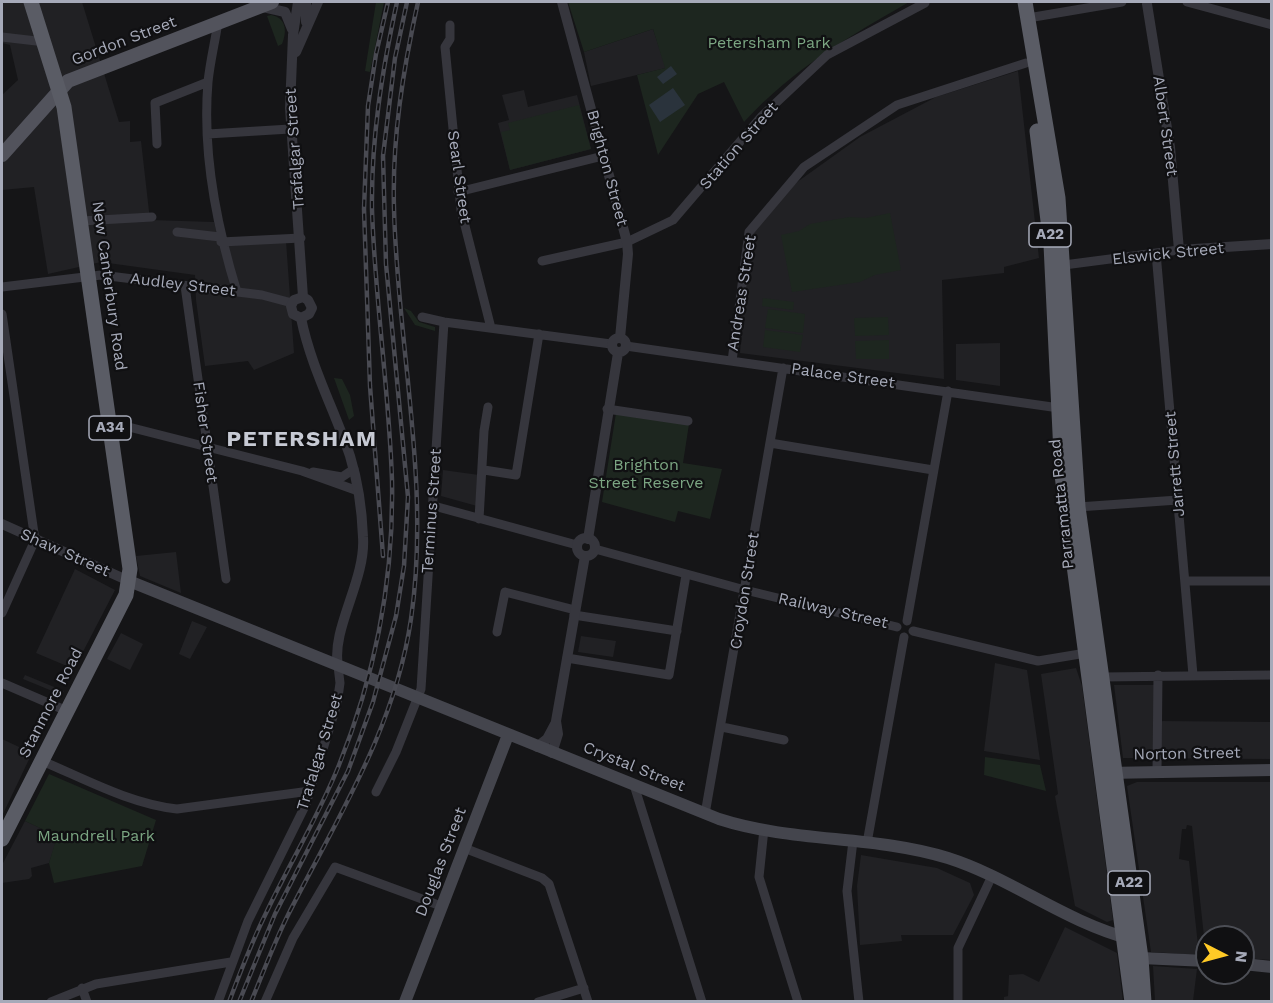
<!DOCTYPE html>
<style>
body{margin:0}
#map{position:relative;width:1273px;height:1003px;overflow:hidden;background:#151517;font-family:"Work Sans",sans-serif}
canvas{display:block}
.frame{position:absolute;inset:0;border:3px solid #a6aab9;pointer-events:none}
.north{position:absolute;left:1195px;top:925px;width:60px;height:60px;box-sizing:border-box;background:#101012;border:2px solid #4c4e55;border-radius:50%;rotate:96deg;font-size:16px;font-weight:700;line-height:24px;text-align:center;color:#a6aab9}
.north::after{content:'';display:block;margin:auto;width:21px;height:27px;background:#ffca26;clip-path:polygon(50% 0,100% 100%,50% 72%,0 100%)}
</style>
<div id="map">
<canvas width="1273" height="1003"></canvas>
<div class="frame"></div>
<div class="north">N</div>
</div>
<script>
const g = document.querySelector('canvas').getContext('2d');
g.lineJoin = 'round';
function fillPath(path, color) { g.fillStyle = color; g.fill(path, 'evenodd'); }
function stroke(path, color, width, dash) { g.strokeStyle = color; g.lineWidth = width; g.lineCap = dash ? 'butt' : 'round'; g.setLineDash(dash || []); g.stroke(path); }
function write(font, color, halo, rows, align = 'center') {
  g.font = font + ' "Work Sans",sans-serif'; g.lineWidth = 4.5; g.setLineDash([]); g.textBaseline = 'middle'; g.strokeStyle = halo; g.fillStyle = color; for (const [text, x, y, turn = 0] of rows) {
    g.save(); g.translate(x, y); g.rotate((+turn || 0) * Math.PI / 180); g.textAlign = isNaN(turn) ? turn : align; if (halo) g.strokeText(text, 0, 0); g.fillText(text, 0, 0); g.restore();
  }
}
fillPath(new Path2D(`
 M 2,2 L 82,2 L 119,122 L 130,121 L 130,142 L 141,141 L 150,220 L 214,222 L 220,245 L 286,241 L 294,353 L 254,370 L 248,361 L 205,366 L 196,300 L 195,275 L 101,262 L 48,274 L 34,187 L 2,190 L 2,95 L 18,80 L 10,45 L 2,43 Z
 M 653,29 L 666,68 L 591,86 L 584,52 Z
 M 1018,71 L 1039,258 L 1004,267 L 1004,273 L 942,280 L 944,379 L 740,353 L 749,236 L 786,190 L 860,137 L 936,97 Z
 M 524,90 L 528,107 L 577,95 L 591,149 L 510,170 L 498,123 L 509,120 L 502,95 Z
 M 1000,343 L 1000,386 L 956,380 L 956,344 Z
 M 443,470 L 479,475 L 477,506 L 441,496 Z
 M 176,552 L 181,593 L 140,576 L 136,556 Z
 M 75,569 L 115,590 L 74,669 L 36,653 Z
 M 192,621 L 207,627 L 190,659 L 179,654 Z
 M 121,633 L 143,644 L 130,670 L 107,659 Z
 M 581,636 L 616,641 L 613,657 L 578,652 Z
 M 995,663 L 1027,670 L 1040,760 L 984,751 Z
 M 1076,668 L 1082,686 L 1113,920 L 1107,922 L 1075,906 L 1055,796 L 1058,794 L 1041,674 Z
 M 25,675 L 64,691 L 62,695 L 23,679 Z
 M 1114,685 L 1155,685 L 1158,721 L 1271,722 L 1271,759 L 1123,758 Z
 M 2,739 L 32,753 L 2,816 Z
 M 1137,782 L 1271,782 L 1271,960 L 1243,958 L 1243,937 L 1207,937 L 1206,955 L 1192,826 L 1187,825 L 1186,829 L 1182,829 L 1179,859 L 1189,861 L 1199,955 L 1151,952 L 1127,786 Z
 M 25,821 L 58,836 L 49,863 L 31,868 L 32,876 L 29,879 L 2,883 L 2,865 Z
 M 861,855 L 937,868 L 970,883 L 974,895 L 953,935 L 901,935 L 902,941 L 860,945 L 857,886 Z
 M 1065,927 L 1117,953 L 1123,1001 L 1004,1001 L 1004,997 L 1008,996 L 1009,975 L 1023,974 L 1039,982 Z
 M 1153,966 L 1197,969 L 1193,1001 L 1155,1001 Z`), '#212124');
fillPath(new Path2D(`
 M 376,2 L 384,2 L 370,72 L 365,71 Z
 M 568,2 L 909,2 C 847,38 794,68 744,122 L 724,82 L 698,94 L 658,155 L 637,75 L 665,68 L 653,29 L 584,52 Z
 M 271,15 C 287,18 287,32 282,44 L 278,46 L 267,16 Z
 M 579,105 L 591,149 L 510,170 L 501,132 L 510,130 L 508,123 Z
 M 890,213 L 901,270 L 875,275 L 860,282 L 792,292 L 781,235 L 799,231 L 810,224 L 849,217 L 866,218 Z
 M 763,298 L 794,302 L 793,310 L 762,306 Z
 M 404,308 L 411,311 L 419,322 L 435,327 L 435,331 L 415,325 Z
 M 768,309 L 805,314 L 803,333 L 765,328 Z
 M 888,317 L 889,335 L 855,336 L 854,318 Z
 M 765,330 L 803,335 L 800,352 L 763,347 Z
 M 889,340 L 889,359 L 856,359 L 855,341 Z
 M 334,378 L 342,379 L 350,395 L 354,416 L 349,420 Z
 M 616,413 L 689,424 L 683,463 L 722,469 L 710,519 L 678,511 L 675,522 L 602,502 Z
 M 985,757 L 1040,765 L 1046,791 L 984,775 Z
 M 49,774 L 156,820 L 142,866 L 54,883 L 49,863 L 57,836 L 25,821 Z`), '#1d261f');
fillPath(new Path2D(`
 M 671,66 L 677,74 L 663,84 L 657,77 Z
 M 673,88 L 685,105 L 660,122 L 649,105 Z`), '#2a333c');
stroke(new Path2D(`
 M 1187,2 L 1272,25
 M 1028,18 L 1122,2
 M 218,22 C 215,42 210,62 208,82 C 202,153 216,224 237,292
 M 450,25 L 450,39 L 445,47 L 461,210 L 491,328
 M 2,37 L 45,42
 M 208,134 L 290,129
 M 157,144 L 155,103 L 208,82
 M 458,192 L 603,156
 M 81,221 L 152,217
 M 177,232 L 220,237
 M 221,242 L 301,238
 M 1156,253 L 1193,675
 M 542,261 L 627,242 L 673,220 L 762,116 L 827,55 L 925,3
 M 1064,265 L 1179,250
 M 185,286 L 226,579
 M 2,287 L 101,275 L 262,295 L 292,303
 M 2,314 L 35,540 L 2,613
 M 422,317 L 444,322 L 611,344
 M 626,346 L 1059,408
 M 732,361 L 749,232 L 804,167 L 897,105 L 1026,63
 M 607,409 L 688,421
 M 109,422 L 302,471 L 358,491
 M 770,443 L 933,470
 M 484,470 L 516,475 L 539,334
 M 313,472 L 342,477 L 354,469
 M 434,506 L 577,545
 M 1078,507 L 1178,500
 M 479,519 L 484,431 L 488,407
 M 595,549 L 745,590 L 897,627
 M 1185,581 L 1272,581
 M 574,615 L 677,631
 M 907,621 L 948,391
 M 913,631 L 1038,661 L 1086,653
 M 497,632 L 505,592 L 575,610
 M 567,658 L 669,675 L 686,575
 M 1102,677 L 1272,675
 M 2,683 L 67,711
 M 722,727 L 784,740
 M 42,761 C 85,779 130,804 177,809 L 310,791
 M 1157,770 L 1158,675
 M 634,785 L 702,1002
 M 376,792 L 396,752 L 421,689 L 444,322
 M 705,814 L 783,368
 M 764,829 L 759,877 L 798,1002
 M 853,841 L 847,891 L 859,1002
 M 867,843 L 904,637
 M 464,848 L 542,878 L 549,884 L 588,1002
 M 82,988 L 87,1002
 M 51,1002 L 96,984 L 231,962
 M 218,1002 L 248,921 L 306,804 L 337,704 L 340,683 L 338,666
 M 265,1002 L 293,938 L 335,867 L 441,906
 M 538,1002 L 584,988
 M 958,1002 L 958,948 L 991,878`), '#36363d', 9);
stroke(new Path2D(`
 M 298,2 L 293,35 L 290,108 L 303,297
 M 562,2 L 627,242 L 628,254 L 620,338
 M 1147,4 L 1170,147 L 1179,250 L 1272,244
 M 263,7 L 285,12 L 292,29
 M 306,22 L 306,2
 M 296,52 L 318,2
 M 301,318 C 311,367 334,409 350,456 C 358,482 362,510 363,537 C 366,580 331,629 338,666
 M 301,318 L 293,314 L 291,306 L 294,300 L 303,297
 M 301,318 L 309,314 L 312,308 L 308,300 L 303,297
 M612 345a7 7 0 1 1 14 0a7 7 0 1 1-14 0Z
 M 2,524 L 129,581
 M577 547a9 9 0 1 1 18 0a9 9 0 1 1-18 0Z
 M 588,539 L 618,353
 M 537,747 L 547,739 L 555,724
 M 552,753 L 558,734 L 556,721 L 585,556`), '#36363d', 10);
stroke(new Path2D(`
 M 129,581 L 719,819 C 793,843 874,835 948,858 C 1011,878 1065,922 1131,939
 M 1107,773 L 1272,770
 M 1141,958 L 1207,961
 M 1243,964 L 1272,967
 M 405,1002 L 508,735`), '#44454d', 12);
stroke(new Path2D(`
 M 2,155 L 68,81 L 272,2`), '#52535c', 14);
stroke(new Path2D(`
 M 1025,2 L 1058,198 L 1078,507 L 1141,958 L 1144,1002
 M 1037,131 L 1051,245 L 1062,475 L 1132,1002
 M 2,839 L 126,595 L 130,569 L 64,107 L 31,2`), '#5a5c65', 15);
const rail = new Path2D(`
 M 383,556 L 370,386 L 364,209 L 368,106 L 376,54 L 388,2
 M 229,1002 C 241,970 253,939 268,909 C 291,861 319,815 339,765 C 376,673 394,579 392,480 C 389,390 375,300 372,210 C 371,139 382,71 397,2
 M 239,1002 L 275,914 L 348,771 L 373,702 L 396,616 L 404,566 L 408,497 L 386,264 L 383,156 L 395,58 L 407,2
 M 251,1002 C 263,973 274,943 288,915 C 337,818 395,729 411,619 C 431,482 397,345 394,208 C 392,138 403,70 418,2`);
stroke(rail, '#494a52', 4.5);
stroke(rail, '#101012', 2, [7]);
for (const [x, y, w] of [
 [1050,235,42],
 [110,428,42],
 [1129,883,42]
]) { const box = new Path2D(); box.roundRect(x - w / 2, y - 12, w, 24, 4.5); g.fillStyle = '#101012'; g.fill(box); stroke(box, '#a6aab9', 1.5); }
write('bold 15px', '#a6aab9', null, [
 ["A22",1050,235],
 ["A34",110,428],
 ["A22",1129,883]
]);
write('16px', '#a6aab9', '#101012', [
 ["Gordon Street",124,41,-21],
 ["Albert Street",1165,126,82],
 ["Station Street",739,146,-49],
 ["Trafalgar Street",295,149,-94],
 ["Brighton Street",607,168,75],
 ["Searl Street",459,177,82],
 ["Elswick Street",1168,254,-6],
 ["Audley Street",183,285,7],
 ["New Canterbury Road",109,286,82],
 ["Andreas Street",742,293,-81],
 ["Palace Street",843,376,8],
 ["Fisher Street",205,432,82],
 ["Jarrett Street",1175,464,-95],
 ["Parramatta Road",1062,504,-96],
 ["Terminus Street",432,511,-86],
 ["Shaw Street",65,553,24],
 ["Croydon Street",745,591,-81],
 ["Railway Street",833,611,13],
 ["Stanmore Road",51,703,-63],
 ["Trafalgar Street",320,752,-73],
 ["Norton Street",1187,754,-1],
 ["Crystal Street",634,767,22],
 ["Douglas Street",441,862,-69]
]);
write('16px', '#7ba582', '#101012', [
 ["Petersham Park",769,43],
 ["Brighton",646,465],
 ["Street Reserve",646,483],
 ["Maundrell Park",96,836]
]);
g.letterSpacing = '1.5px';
write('bold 22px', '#c7cad4', '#101012', [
 ["PETERSHAM",302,440]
]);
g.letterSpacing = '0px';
</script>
